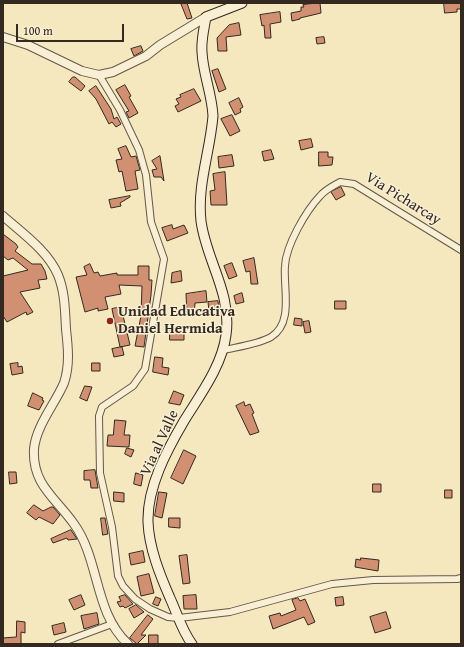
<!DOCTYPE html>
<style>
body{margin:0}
#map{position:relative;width:464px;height:647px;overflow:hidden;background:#f5e7be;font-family:"Gentium Book Plus",serif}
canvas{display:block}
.frame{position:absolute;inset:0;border:4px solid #342921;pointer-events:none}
.scale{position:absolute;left:16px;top:24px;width:108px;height:18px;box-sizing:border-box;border:2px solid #342921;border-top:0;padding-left:5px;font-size:12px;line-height:14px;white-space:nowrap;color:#342921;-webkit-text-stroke:3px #f8efd5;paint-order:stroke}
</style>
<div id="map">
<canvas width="464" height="647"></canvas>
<div class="frame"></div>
<div class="scale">100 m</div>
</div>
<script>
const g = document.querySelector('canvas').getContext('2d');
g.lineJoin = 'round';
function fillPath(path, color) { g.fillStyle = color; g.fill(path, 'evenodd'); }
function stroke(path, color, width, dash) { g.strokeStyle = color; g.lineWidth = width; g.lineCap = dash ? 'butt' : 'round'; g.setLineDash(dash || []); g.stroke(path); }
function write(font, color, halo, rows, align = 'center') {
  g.font = font + ' "Gentium Book Plus",serif'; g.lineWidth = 3; g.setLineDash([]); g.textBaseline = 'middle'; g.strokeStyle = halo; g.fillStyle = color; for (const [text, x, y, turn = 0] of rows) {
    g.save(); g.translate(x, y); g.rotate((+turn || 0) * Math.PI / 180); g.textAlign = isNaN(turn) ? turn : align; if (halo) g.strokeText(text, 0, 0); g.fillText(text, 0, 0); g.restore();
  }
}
const building = new Path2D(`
 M 187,3 L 192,18 L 187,19 L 181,4 Z
 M 320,3 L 321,13 L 300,18 L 300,19 L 292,21 L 291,13 L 301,11 L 301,7 L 304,7 L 303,5 Z
 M 444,3 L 461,3 L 461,9 L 457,9 L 457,12 L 445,13 Z
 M 280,12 L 281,22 L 270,24 L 271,38 L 265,38 L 264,25 L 262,26 L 260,15 Z
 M 239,23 L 241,35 L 226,37 L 227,51 L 218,51 L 217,38 L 229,25 Z
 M 324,37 L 325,43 L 317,44 L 316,38 Z
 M 141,46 L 143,51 L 134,56 L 131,49 Z
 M 218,69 L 226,89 L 219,92 L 212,71 Z
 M 73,77 L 75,77 L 85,86 L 81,91 L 69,82 Z
 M 125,85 L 131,96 L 129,97 L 138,113 L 129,118 L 126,112 L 129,111 L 116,90 Z
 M 96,86 L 111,109 L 114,119 L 117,117 L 121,124 L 116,127 L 112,122 L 109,124 L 96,99 L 89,91 Z
 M 194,89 L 201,101 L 178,112 L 175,106 L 179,104 L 176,99 L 181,97 L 180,95 Z
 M 239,98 L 243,107 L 240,109 L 241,112 L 235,115 L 229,103 Z
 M 232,115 L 240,131 L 230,136 L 221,119 Z
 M 311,139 L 313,147 L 301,150 L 299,141 Z
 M 126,146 L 131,157 L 136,156 L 140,170 L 135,171 L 138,189 L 126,191 L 122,171 L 119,172 L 116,160 L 122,159 L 118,149 Z
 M 271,150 L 274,159 L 264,161 L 262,152 Z
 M 319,152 L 328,152 L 328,157 L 333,157 L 332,165 L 319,166 Z
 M 232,155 L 234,166 L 219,168 L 218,157 Z
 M 160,156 L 164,181 L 161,177 L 154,177 L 152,170 L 157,169 L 152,161 Z
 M 225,172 L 227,205 L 211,205 L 210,191 L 215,190 L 213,174 Z
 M 341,187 L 345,195 L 336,200 L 331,192 Z
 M 130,196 L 130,197 L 120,203 L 121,206 L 111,208 L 109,200 Z
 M 172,225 L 173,229 L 184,225 L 188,233 L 167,241 L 162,228 Z
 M 3,234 L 16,244 L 18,247 L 15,251 L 32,264 L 41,264 L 45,271 L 47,279 L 38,280 L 40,288 L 20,292 L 33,312 L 27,315 L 26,312 L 7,322 L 3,316 L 3,276 L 28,270 L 13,258 L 8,260 L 3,256 Z
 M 254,258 L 258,284 L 251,284 L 250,271 L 246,272 L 243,261 Z
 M 232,263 L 237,276 L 229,279 L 224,266 Z
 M 90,264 L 94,273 L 98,272 L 100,276 L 117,273 L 117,275 L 138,275 L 138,266 L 149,266 L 149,280 L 152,280 L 151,295 L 144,347 L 135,346 L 141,316 L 142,286 L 119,285 L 121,294 L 105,297 L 108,309 L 98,311 L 98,308 L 85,312 L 76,277 L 87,275 L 84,267 Z
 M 181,271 L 182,281 L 171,283 L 172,273 Z
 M 206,291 L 207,302 L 195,303 L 194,315 L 187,314 L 186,294 Z
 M 242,293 L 244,302 L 236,304 L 234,296 Z
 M 218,301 L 219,310 L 209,311 L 208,302 Z
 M 335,301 L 346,301 L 346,309 L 335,309 Z
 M 121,307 L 130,345 L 120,347 L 112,309 Z
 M 295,318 L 302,319 L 302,326 L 294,325 Z
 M 309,321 L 311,332 L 305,333 L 303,322 Z
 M 170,328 L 184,328 L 184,340 L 170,340 Z
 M 122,347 L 124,355 L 114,357 L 112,349 Z
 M 155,357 L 163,358 L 162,367 L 169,368 L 168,375 L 153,372 Z
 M 18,363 L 18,367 L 22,366 L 23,373 L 12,375 L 10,364 Z
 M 92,363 L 100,363 L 100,371 L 92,371 Z
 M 85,386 L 92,387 L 87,401 L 80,398 Z
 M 174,391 L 184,395 L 180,405 L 169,403 Z
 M 33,393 L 43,398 L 42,400 L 44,401 L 39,410 L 28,406 Z
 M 244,402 L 245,406 L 250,404 L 254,413 L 252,414 L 259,432 L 250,435 L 236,406 Z
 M 115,420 L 126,421 L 124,435 L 130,435 L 129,447 L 107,446 L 108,435 L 113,435 Z
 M 127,448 L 134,450 L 131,457 L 125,454 Z
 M 184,450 L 196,456 L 183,484 L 171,478 Z
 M 95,470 L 98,488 L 91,488 L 90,480 L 84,480 L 84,471 Z
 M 9,472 L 16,472 L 17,483 L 10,484 Z
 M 136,473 L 143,475 L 141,486 L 134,484 Z
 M 373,484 L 381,484 L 381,492 L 373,492 Z
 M 445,490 L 452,490 L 452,498 L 445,498 Z
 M 114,492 L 124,493 L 124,502 L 114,501 Z
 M 159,492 L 167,493 L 162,518 L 155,516 Z
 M 34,505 L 43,511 L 51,507 L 53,507 L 60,515 L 53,524 L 39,517 L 36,520 L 27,513 Z
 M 101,518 L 105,518 L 108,534 L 103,535 Z
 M 169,518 L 180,518 L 180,528 L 169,527 Z
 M 71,530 L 77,539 L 68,540 L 67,538 L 53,543 L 51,539 Z
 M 143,551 L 145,562 L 131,565 L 129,554 Z
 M 187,555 L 190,583 L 183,584 L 179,556 Z
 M 361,558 L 379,560 L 378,571 L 355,567 L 356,559 L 360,560 Z
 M 149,574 L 154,593 L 141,596 L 137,577 Z
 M 81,595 L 85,605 L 74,610 L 69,600 Z
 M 125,595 L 133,604 L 125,608 L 123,606 L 120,607 L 117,602 L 121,601 L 119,597 Z
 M 196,595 L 197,609 L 184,609 L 183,596 Z
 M 156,597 L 161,599 L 158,606 L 153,604 Z
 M 343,597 L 344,605 L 336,606 L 335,598 Z
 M 298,598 L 300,601 L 305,599 L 315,622 L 308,625 L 304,617 L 273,629 L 269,616 L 280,613 L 281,616 L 296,610 L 292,600 Z
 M 136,605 L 144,612 L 134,618 L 129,609 Z
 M 386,612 L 391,628 L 375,633 L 370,617 Z
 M 97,613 L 99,624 L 84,629 L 81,616 Z
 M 148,615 L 153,619 L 141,635 L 146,635 L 137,644 L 130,638 Z
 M 17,621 L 25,622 L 25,633 L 21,632 L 21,644 L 3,644 L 3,638 L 16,637 Z
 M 64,623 L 66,632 L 54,635 L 52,626 Z
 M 149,635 L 158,635 L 158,644 L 149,644 Z`);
fillPath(building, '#d29072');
stroke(building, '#342921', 1);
const minor = new Path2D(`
 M 99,75 L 120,110 L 139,150 L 146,175 L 151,222 L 164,259 L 145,369 L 133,386 L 102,407 L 99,416 L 100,473 L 112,527 L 118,576 L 123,586 L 135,599 L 150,609 L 168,617 L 179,618 L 230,612 L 332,584 L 373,580 L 457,579 L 461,578
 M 224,350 C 237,347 259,344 271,337 C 294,323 283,288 285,266 C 286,245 306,211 320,196 C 325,190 333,186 340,182 L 354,184 L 461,250
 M 58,644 L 112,624`);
const tertiary = new Path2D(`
 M 3,37 L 28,45 L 82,71 L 99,75 L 113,72 L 146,56 L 160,45 L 206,17
 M 3,216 C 22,233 48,251 58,275 C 65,292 65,311 66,329 C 68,347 70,365 64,383 C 55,404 36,426 34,449 C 32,485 56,498 74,524 C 100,560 94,613 128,644`);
const secondary = new Path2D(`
 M 192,644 C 182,631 177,613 170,598 C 160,575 149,548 148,522 C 147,487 167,450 184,421 C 200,395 222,366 226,335 C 232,293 206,260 201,221 C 197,185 210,152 213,116 C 212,94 203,74 202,52 C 201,40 204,29 206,17 L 242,3`);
stroke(minor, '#645848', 8);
stroke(tertiary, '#645848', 10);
stroke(secondary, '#342921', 11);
stroke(minor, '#f8efd5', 6);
stroke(tertiary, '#f8efd5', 8);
stroke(secondary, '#f8efd5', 9);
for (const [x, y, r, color] of [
 [110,321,4,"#8f2418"]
]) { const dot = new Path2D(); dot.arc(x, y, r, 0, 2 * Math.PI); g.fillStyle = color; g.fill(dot); stroke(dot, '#f8efd5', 1.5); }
write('15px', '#342921', '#f8efd5', [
 ["Via Picharcay",403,199,32],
 ["Via al Valle",160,443,-65]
]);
write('bold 15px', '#342921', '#f8efd5', [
 ["Unidad Educativa",118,312],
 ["Daniel Hermida",118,329]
], 'left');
</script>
